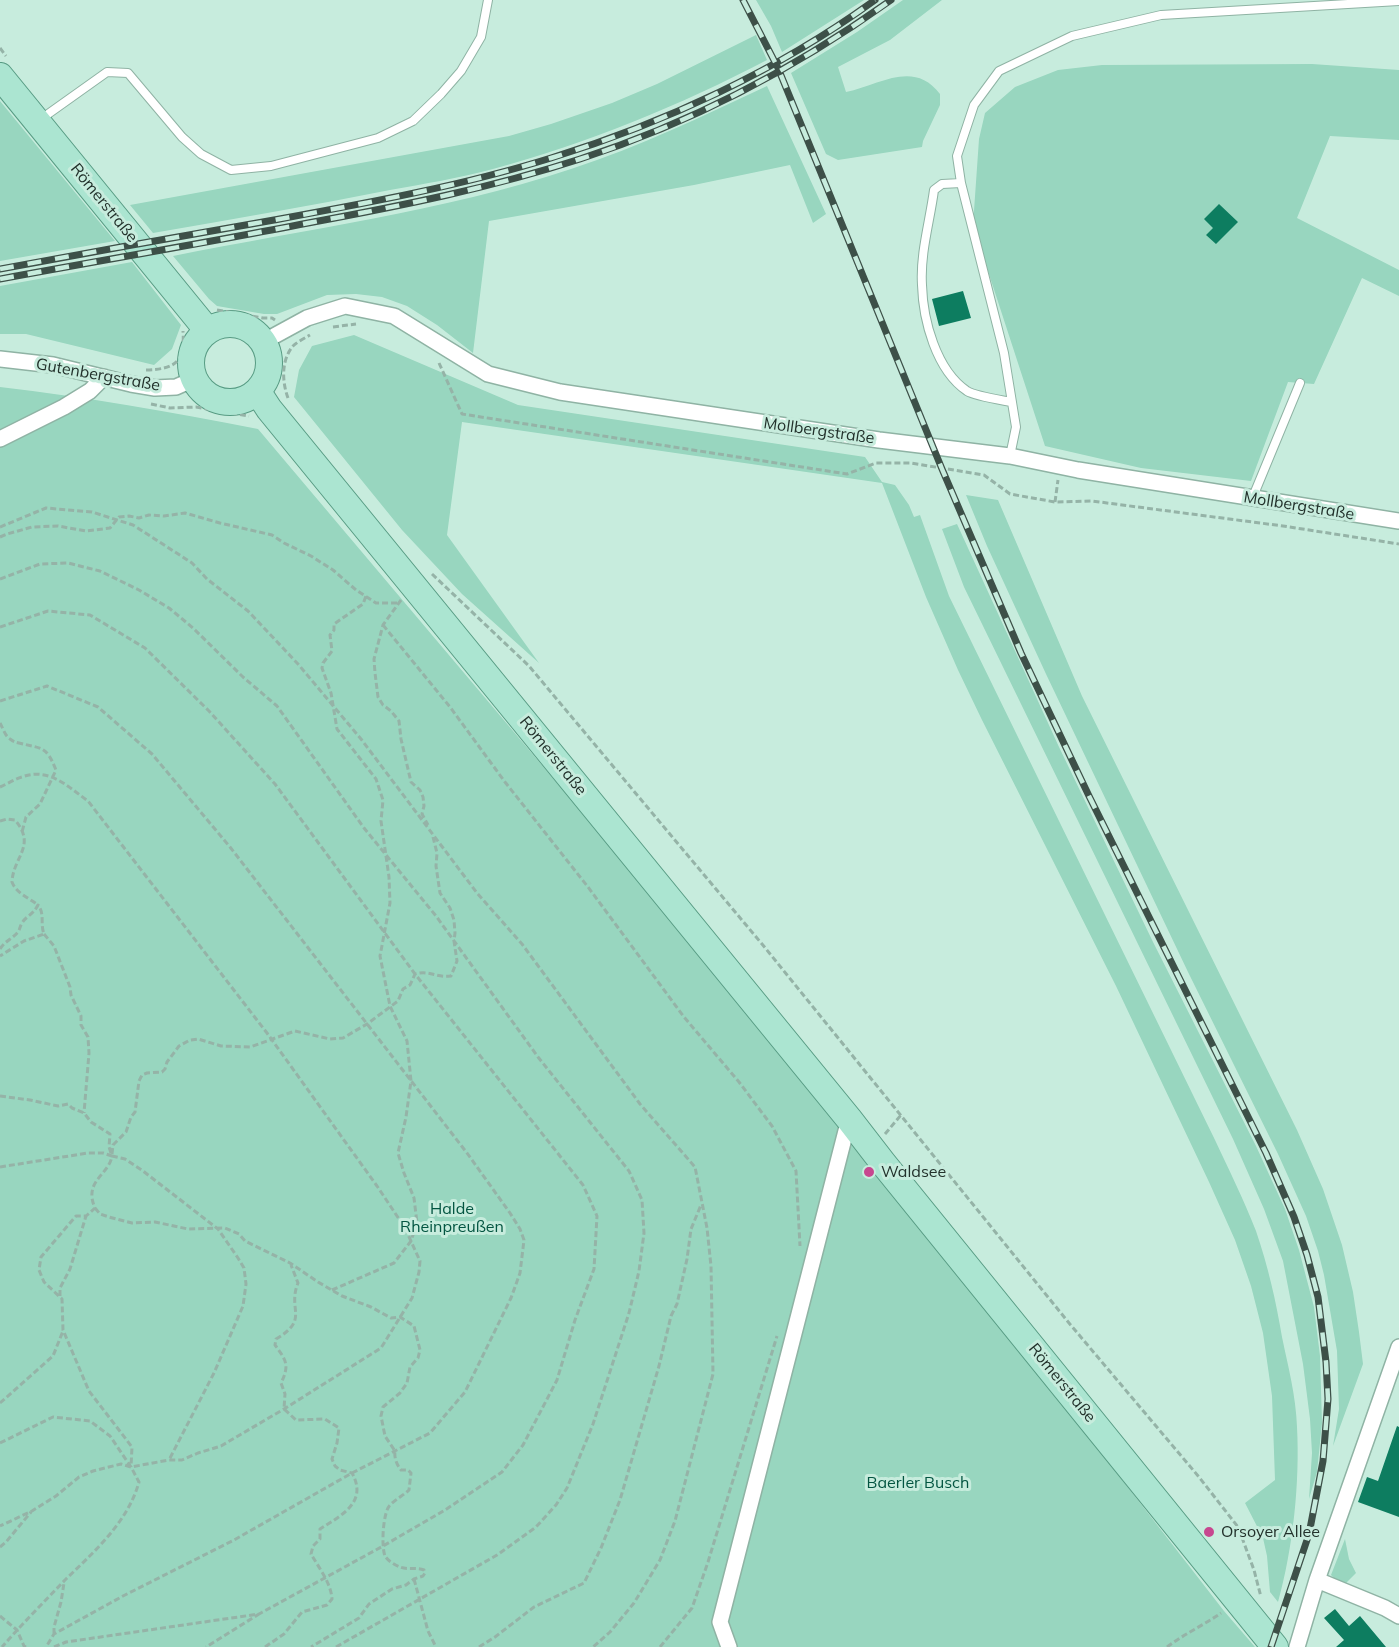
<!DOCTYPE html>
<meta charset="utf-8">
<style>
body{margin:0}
canvas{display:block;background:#c7ecdd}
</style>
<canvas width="1399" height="1647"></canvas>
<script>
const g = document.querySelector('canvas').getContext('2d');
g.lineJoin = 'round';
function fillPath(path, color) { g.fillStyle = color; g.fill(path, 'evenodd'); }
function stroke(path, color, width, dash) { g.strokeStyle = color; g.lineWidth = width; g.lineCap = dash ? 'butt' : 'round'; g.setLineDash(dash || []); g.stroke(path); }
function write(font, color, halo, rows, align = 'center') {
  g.font = font + ' Mulish,sans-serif'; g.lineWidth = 6; g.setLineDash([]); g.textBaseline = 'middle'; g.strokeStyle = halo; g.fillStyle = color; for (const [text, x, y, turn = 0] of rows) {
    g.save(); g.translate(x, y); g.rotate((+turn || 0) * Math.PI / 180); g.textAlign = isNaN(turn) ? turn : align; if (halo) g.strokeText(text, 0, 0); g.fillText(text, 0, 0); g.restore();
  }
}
fillPath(new Path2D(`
 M 756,0 L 864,0 L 782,52 L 771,26 Z
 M 903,0 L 942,0 L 890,40 L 838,67 L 846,92 C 879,85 914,59 940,94 L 940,105 L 923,141 L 922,147 L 838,160 L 826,154 L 791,73 L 857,32 Z
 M 756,35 L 767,60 C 679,106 588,143 493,169 C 459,178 424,184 390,190 C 311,206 232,219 153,233 L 130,205 L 509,136 L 551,124 L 612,103 L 657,84 Z
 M 1312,64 L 1399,70 L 1399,140 L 1330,136 L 1297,218 L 1399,270 L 1399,296 L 1362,278 L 1314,384 L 1288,382 L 1251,481 L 1141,468 L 1045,446 L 973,225 L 979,139 L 985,113 L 1015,87 L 1058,70 L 1102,65 Z
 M 767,86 L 826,214 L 813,223 L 790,165 L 694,185 L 489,221 L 473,353 L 437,325 L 407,306 L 382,297 L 356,294 L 327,295 L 277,314 L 264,314 L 217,306 L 209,299 L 173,256 C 306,229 442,212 571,169 C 639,147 703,116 767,86 Z
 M 0,101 L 115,241 L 0,261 Z
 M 132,262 L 181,325 L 172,349 L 154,365 L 26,334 L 0,334 L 0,286 Z
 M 354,335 L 518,405 L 865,457 L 882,482 L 895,485 L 909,505 L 914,517 L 920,515 L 949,596 L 1215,1140 C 1229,1170 1244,1200 1256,1231 C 1268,1266 1276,1301 1282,1337 C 1288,1366 1296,1396 1297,1427 C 1300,1482 1293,1549 1278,1602 L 1270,1592 L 1267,1556 L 1263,1538 L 1245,1503 L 1275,1480 L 1272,1396 L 1263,1333 L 1251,1286 L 1235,1240 L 1209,1182 L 1116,986 L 982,720 L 958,670 L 926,597 L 882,483 L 462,422 L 447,535 L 539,663 L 462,594 L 402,530 L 294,397 L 299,370 L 312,346 Z
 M 0,387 C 87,397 172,412 258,429 L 856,1137 L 1224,1611 L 1255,1647 L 0,1647 Z
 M 966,495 L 998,500 L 1082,696 L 1297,1130 L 1323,1189 L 1342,1245 L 1353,1292 L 1359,1332 L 1363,1364 L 1333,1446 L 1339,1409 L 1337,1351 L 1324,1275 L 1318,1251 L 1306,1216 L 1278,1154 L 1188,972 L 1046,674 L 987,546 Z
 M 957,524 L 1059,747 L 1153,942 L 1256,1146 L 1285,1209 L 1299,1250 L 1314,1307 L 1320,1356 L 1322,1423 L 1317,1472 L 1309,1499 L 1312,1453 L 1310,1419 L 1303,1364 L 1283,1261 L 1264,1209 L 1233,1139 L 964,587 L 942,529 Z
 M 1345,1539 L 1349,1559 L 1356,1573 L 1346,1583 L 1336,1580 L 1331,1575 Z`), '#98d6bf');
fillPath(new Path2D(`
 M 1219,204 L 1238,222 L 1216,244 L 1206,235 L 1213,228 L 1204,219 Z
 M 963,291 L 971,318 L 939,326 L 932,299 Z
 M 1397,1426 L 1399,1427 L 1399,1517 L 1358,1502 L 1367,1477 L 1378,1481 Z
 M 1335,1609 L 1349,1626 L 1360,1616 L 1386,1647 L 1336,1647 L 1344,1640 L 1324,1618 Z`), '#0d7d60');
const service = new Path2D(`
 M 41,119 L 107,72 L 128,73 L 182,137 L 201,154 L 231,170 L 271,166 L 378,138 L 413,121 L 441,94 L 461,71 L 481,37 L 488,0
 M 961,183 L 942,184 L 934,190 C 930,221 920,253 922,285 C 923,320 936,370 967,391 C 975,396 1001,400 1011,402
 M 1010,456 L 1016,427 L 1004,353 L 961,183 L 957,156 L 974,105 L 999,71 L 1072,36 L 1161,15 L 1399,1
 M 1252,499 L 1300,383`);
const minor = new Path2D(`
 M 263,342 L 307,318 L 345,306 L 394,316 L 488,374 L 560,392 L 879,440 L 1010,456 L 1078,470 L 1399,521
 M 0,359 L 53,365 L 131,384 L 155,388 L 176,387 L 194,379
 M 0,439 L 64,407 L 90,391 L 104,377
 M 1317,1580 L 1385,1608 L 1399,1616
 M 729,1647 L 720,1622 L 849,1119
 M 1297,1647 L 1317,1580 L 1399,1347`);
const primary = new Path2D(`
 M 0,76 L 208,331
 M191 363a39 39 0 1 1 78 0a39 39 0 1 1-78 0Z
 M 258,392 L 269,409 L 849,1119 L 883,1163 L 1275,1647`);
stroke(service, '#8fb3a4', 10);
stroke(minor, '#8fb3a4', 18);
stroke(primary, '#579b83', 28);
stroke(new Path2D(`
 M 0,48 L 6,56
 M 217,310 L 263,318 L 272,318 L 275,320
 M 333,327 L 356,324
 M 439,363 L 462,414 L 847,474 L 876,463 L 911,463 L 984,475 L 1010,494 L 1055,502 L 1092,501 L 1283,526 L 1399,544
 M 146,370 C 176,369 185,362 183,331
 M 288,398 C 282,382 281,360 293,346 C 297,342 305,338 310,335
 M 151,404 L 170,408 L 196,407 L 249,416
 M 1055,502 L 1058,480
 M 0,527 L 46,508 L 92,512 L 133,525 L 192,563 L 207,579 L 248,611 L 298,664 L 361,739 L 477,893 L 522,944 L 640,1104 L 695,1167 L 707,1228 L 711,1266 L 713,1374 L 675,1521 L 660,1560 L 634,1603 L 610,1632 L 593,1647
 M 0,537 L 7,534 L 32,527 L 58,526 L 86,531 L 110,528 L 119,517 L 129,516 L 139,518 L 149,515 L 164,516 L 185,513 L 220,523 L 272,535 L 284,543 L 311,556 L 333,570 L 356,590 L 376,603 L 398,603
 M 432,574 L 529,666 L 762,944 L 1069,1323 L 1199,1477 L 1238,1527 L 1254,1570 L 1261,1597
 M 0,579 L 40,564 L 68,563 L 100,571 L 139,590 L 169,608 L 193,628 L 243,677 L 277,706 L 364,828 L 436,916 L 538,1057 L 629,1171 L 642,1200 L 644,1233 L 639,1271 L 629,1313 L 593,1424 L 567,1488 L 556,1505 L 536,1527 L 497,1555 L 336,1647
 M 401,600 L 383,625 L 374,659 L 375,673 L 378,697 L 383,705 L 391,711 L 399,721 L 401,739 L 411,782 L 420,790 L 423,797 L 424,806 L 422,814 L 428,825
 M 383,625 L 450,707 L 505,782 L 588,887 L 684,1017 L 739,1082 L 772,1126 L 796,1171 L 800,1246
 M 0,627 L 48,611 L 90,615 L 145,648 L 209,711 L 275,784 L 415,974 L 583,1185 L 597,1216 L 594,1269 L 575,1320 L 557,1380 L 523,1445 L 502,1472 L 445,1510 L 383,1546 L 259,1614
 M 0,701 L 47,686 L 98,707 L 152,754 L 230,847 L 467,1153 L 510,1213 L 520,1229 L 524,1240 L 520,1273 L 511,1298 L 465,1392 L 430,1433 L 352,1473 L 234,1540 L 123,1596 L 54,1634 L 46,1647
 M 0,723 C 3,728 5,736 10,739 C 14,742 15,742 19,743 C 42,749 46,745 56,770 L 40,804 L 26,817 L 22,832
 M 0,787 C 7,784 15,779 22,777 C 49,767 67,786 88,801 L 267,1033 L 377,1186 L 405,1228 L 420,1261 L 419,1272 L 412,1298 L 381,1348 L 284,1409 L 221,1446 L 198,1453 L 182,1460 L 169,1460 L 131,1467 L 121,1464 L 93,1471 L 79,1477 L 56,1496 L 32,1511 L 0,1526
 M 0,821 L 7,819 L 15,820 C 37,846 13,857 12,882 C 16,893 29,898 38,905
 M 44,934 L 54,946 L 70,987 L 71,995 L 81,1016 L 81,1025 L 88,1037 L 89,1053 L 84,1113
 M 0,949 C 5,941 12,939 18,932 C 20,929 20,926 22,923 C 26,916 33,915 38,905 C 45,914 40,924 44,934 L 24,941 L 0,956
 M 0,1096 L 30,1100 L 58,1106 L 68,1104 L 72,1108 L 84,1113 L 91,1122 L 110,1134 L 109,1147 L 112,1156 L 125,1159 L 143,1171 L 218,1229 L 238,1258 L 244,1268 L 246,1284 L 243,1306 L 214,1373 L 169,1460
 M 885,1134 L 901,1115
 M 112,1154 L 113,1145 L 126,1132 L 131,1117 L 135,1112 L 139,1081 L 142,1075 L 147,1073 L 162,1072 L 165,1069 L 167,1062 L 179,1046 L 190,1040 L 198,1039 L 221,1046 L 250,1047 L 295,1031 L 330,1039 L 343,1038 L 367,1024 L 398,1001 L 403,989 L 410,985 L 415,974 C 430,970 436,978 451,976 L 457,961 L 454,941 L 455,933 L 454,920 L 450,908 L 440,893 L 436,866 L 437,853 L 433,837
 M 0,1167 L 88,1153 L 103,1153 L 112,1156 C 109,1175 83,1181 95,1208 L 86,1216 L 76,1216 L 41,1257 L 39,1270 L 44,1282 L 62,1299 L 63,1330 L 89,1391 L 132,1447 L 131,1467
 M 95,1208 L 100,1214 L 109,1217 L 132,1223 L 155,1222 L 188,1229 L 225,1228 L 239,1234 L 245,1241 L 290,1263 L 318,1282 L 342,1296 L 371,1307 L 391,1318 L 400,1317 L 414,1326 L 420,1350 L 418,1358 L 410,1367 L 407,1383 L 400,1393 L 383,1407 L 381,1416 L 385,1436 L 395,1451 C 394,1458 397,1465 401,1470 L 408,1470 L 411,1473 L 409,1490 C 404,1495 396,1499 390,1505 C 383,1512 381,1546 385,1556 C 388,1561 395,1565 400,1567 C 408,1570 416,1567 424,1570 L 425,1573 L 423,1576 L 414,1579 L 406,1585 L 392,1589 L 369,1604 L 359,1618 L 311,1647
 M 332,1290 L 394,1263 L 411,1241 L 417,1223 L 414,1198 L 404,1173 L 398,1153 L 406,1117 L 411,1081 L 407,1041 L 390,1006 L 380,956 L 390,903 L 389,877 L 381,821 L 383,800 L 376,779 L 337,729 L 331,693 L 322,668 L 323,663 L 332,651 L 330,635 L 334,630 L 334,624 L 363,604 L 366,596
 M 60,1296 L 60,1288 L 70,1269 L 86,1216
 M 0,1403 L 53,1356 L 63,1331
 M 0,1443 L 53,1417 L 90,1421 L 110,1436 L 131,1467 L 139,1482 C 128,1522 94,1552 65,1580 C 44,1602 22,1624 2,1647
 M 0,1547 L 6,1542 L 31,1512
 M 414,1579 L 428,1631 L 436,1647
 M 0,1616 L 17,1630 L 24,1646 L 26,1647
 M 54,1634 L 54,1627 L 61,1602 L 64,1583
 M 54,1647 L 66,1642 L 259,1614 L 206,1647
 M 265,1647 L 284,1634 L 302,1612 L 327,1605 L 332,1599 C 331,1583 319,1568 311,1554 L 313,1546 L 320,1539 L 320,1529 C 342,1515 368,1502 352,1473 L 340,1470 L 335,1466 L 332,1459 L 337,1443 L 339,1428 L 325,1419 L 296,1420 L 284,1409 L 285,1394 L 281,1383 C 290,1365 286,1360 275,1345 L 276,1339 C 310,1319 287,1310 298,1283 L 291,1265
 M 479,1647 L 495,1637 L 534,1607 L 584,1583 L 601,1548 L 620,1500 L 659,1366 L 671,1316 L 677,1304 L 687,1259 L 691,1229 L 701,1205
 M 660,1647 L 692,1608 L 708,1562 L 777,1336
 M 1167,1647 C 1184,1634 1204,1625 1221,1613`), '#95b3a7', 3, [6, 3]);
stroke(service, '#fff', 8);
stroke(minor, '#fff', 15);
stroke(primary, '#abe5d1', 26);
const rail = new Path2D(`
 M 743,0 L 778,68 L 942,469 L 1021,653 L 1089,796 L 1266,1153 L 1294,1217 L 1307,1255 L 1318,1297 L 1326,1362 L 1328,1399 L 1323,1461 L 1309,1534 L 1271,1647
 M 0,269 C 91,252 183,236 274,220 C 367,203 461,186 551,158 C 664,123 779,70 875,0
 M 0,279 C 103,260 205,243 308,223 C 400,206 491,188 580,159 C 691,123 796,68 891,0`);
stroke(rail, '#3d5048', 7);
stroke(rail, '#c7ecdd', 4.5, [14]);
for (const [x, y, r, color] of [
 [869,1172,6,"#c7468f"],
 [1209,1532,6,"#c7468f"]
]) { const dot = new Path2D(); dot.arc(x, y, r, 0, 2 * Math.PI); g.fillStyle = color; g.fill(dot); stroke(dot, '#c7ecdd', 2); }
write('16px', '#22312b', '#c7ecdd', [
 ["Römerstraße",104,203,51],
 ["Gutenbergstraße",98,375,10],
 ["Mollbergstraße",819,431,8],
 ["Mollbergstraße",1299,506,9],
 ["Römerstraße",553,756,51],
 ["Römerstraße",1062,1383,51]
]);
write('16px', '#22312b', '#c7ecdd', [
 ["Waldsee",881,1172],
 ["Orsoyer Allee",1221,1532]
], 'left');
write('16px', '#035541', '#c7ecdd', [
 ["Halde",452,1209],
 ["Rheinpreußen",452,1227],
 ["Baerler Busch",918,1483]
]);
</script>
